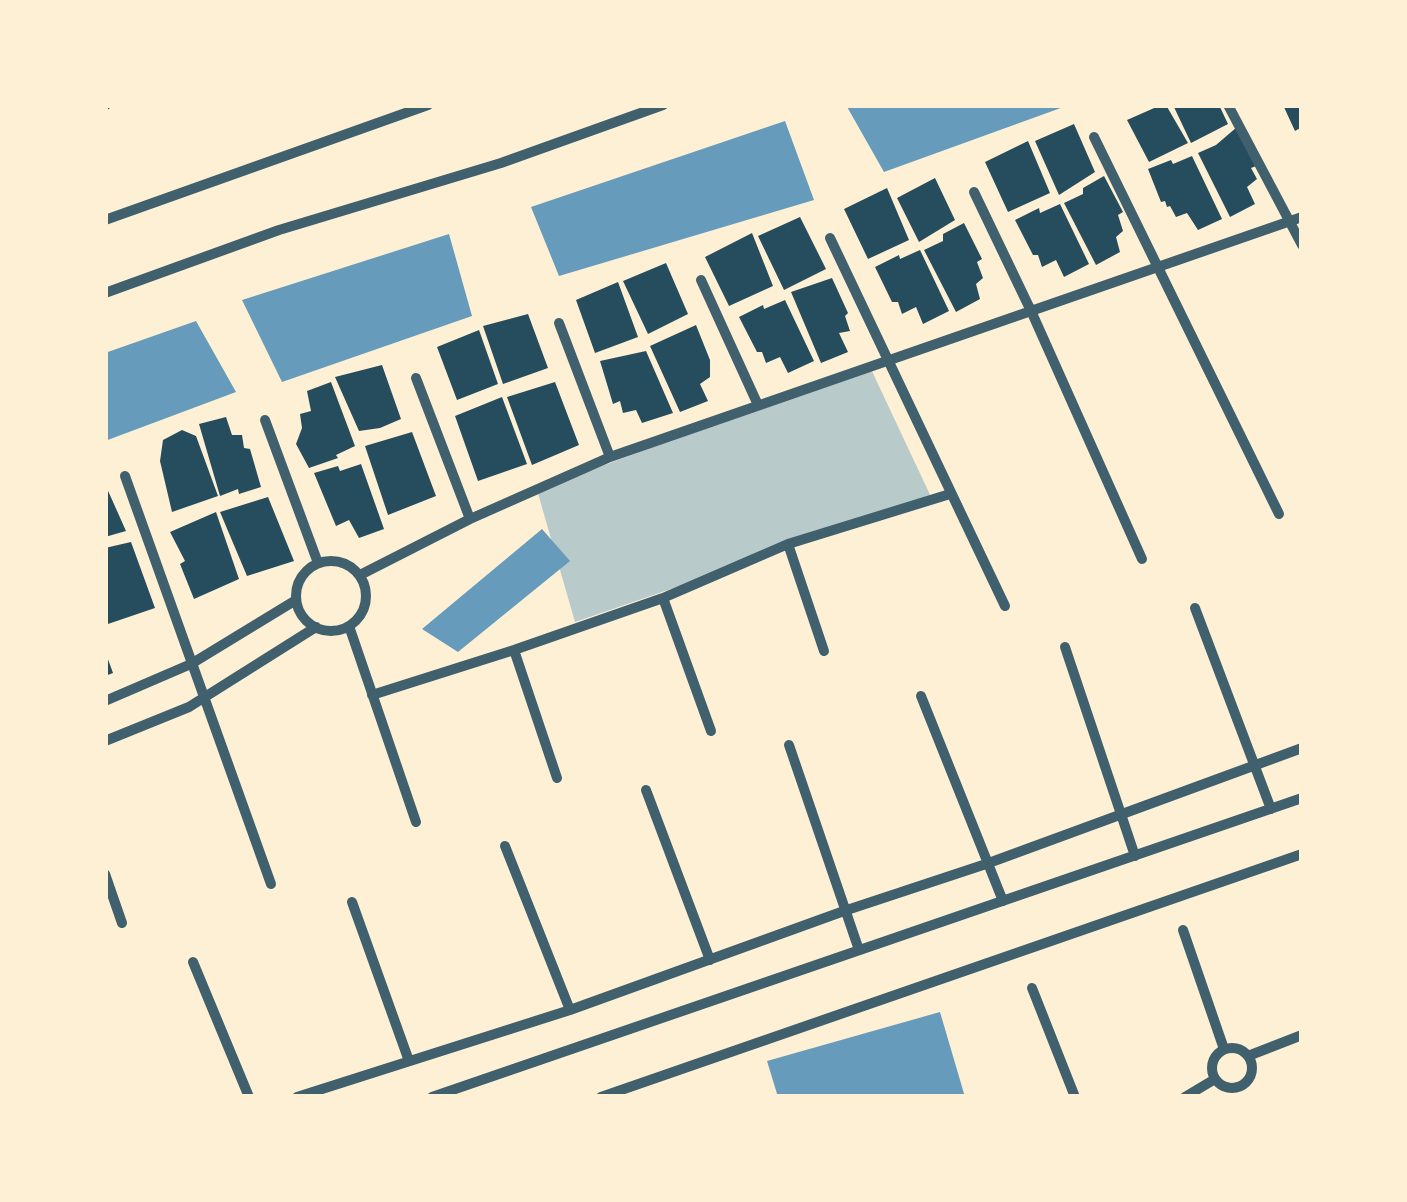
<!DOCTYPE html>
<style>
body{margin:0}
#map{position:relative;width:1407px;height:1202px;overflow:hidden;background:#fdf0d5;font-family:"Noto Sans",sans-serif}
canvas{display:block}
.frame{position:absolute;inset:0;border:108px solid #fdf0d5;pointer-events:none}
</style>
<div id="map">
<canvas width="1407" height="1202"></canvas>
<div class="frame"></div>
</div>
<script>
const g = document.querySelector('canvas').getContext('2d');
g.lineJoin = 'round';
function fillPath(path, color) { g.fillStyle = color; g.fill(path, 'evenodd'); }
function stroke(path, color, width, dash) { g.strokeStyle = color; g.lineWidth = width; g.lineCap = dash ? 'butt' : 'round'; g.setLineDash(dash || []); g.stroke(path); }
fillPath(new Path2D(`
 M 870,367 L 932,499 L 575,622 L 537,490 Z`), '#b9caca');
fillPath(new Path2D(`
 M 846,105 L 1069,105 L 884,172 Z
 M 785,121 L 814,200 L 559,276 L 531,207 Z
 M 449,234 L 472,316 L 282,382 L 242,300 Z
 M 196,321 L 236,392 L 105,441 L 105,353 Z
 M 542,529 L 570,561 L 458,652 L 422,629 Z
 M 940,1012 L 965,1097 L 778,1097 L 767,1061 Z`), '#669bbc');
fillPath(new Path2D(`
 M 1161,105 L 1166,105 L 1188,143 L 1149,162 L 1127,120 Z
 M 1173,105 L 1219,105 L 1228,124 L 1191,143 Z
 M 1283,105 L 1302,105 L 1302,127 L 1295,131 Z
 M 1074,124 L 1095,172 L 1059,195 L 1035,141 Z
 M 1237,127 L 1256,166 L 1251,168 L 1257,179 L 1247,187 L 1255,204 L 1230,217 L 1198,153 L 1216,145 Z
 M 1028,141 L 1050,193 L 1008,212 L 985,162 Z
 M 1192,156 L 1222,219 L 1198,230 L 1187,213 L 1176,217 L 1170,206 L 1167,207 L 1165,201 L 1161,202 L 1148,169 L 1171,160 L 1173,164 Z
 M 1104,176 L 1123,212 L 1118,215 L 1123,231 L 1116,237 L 1120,252 L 1096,265 L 1064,203 L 1083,194 L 1083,188 Z
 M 935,178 L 955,220 L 919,242 L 897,198 Z
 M 887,188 L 909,240 L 868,259 L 844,209 Z
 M 1060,204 L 1089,264 L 1064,277 L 1056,260 L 1042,267 L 1038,255 L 1033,255 L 1015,220 L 1039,208 L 1040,213 Z
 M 800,217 L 826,269 L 784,290 L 758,236 Z
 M 964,223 L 982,259 L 977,262 L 983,278 L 976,284 L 980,299 L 956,312 L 924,250 L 943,241 L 943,234 Z
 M 752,233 L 773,286 L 729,306 L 705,257 Z
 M 920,250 L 949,311 L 923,324 L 916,307 L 902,314 L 898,302 L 892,302 L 875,267 L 899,255 L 900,259 Z
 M 666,263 L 688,314 L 648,334 L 623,281 Z
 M 832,278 L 848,313 L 845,316 L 850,331 L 839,333 L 848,352 L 821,363 L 791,292 Z
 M 618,282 L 638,337 L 595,353 L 576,300 Z
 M 785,300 L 814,361 L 788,373 L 780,357 L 766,363 L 762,352 L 757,352 L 739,317 L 763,305 L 764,309 Z
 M 528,314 L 548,368 L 503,384 L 483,326 Z
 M 696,325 L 710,360 L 710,377 L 700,384 L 708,401 L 680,412 L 650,346 Z
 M 479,330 L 498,384 L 457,400 L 437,347 Z
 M 646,351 L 673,413 L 642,423 L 636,410 L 623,413 L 620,401 L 613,404 L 600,361 Z
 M 382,365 L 401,419 L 380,428 L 359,431 L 335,377 Z
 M 331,382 L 355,446 L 336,455 L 338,458 L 309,468 L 296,444 L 302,428 L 300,414 L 311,411 L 307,391 Z
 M 555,382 L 579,445 L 532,465 L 507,397 Z
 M 502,397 L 527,464 L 478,481 L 455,416 Z
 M 226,417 L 232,435 L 242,435 L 244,448 L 250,449 L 261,487 L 239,494 L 238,489 L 220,496 L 199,424 Z
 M 182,430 L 196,436 L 218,496 L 172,512 L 160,461 L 163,440 Z
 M 412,432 L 436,496 L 388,515 L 365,446 Z
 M 361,464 L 384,529 L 359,538 L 349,520 L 336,526 L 314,473 L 338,466 L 340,471 Z
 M 105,484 L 126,531 L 105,537 Z
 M 268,497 L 294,561 L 247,576 L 220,512 Z
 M 216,512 L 239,579 L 194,599 L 180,564 L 185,561 L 170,532 Z
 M 131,542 L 155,608 L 105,625 L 105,548 Z
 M 105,651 L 113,673 L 105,676 Z`), '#264d5e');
stroke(new Path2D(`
 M 105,105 L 106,105
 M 1228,105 L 1302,245
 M 1094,137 L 1279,514
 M 974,192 L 1032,313 L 1142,559
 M 105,220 L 428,105
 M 830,238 L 1005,606
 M 701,280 L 758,405
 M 105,293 L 279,230 L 501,163 L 663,105
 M 559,323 L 610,457
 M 416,378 L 470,519
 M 265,420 L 318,563
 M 125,476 L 271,884
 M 788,544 L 824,651
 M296 596a35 35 0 1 1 70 0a35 35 0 1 1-70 0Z
 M 360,575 L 470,519 L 610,457 L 1302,217
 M 663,598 L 711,731
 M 1195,608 L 1271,809
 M 349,626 L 416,822
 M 1065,647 L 1135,856
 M 514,650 L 557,778
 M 372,695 L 514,650 L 663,598 L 788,544 L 950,494
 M 921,696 L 1003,901
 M 105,701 L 191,664 L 296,600
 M 105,741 L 189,707 L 316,627
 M 789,745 L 859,950
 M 646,790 L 710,960
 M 505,846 L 570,1010
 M 105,874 L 122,923
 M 352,902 L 409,1061
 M 1183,930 L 1224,1049
 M 193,962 L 249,1097
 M 1032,988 L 1075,1097
 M1212 1068a20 20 0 1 1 40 0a20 20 0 1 1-40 0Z
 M 1248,1056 L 1302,1035
 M 297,1097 L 570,1010 L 844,911 L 986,864 L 1302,748
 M 432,1097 L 1302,798
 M 601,1097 L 1302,854
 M 1185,1097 L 1215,1079`), '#3f606c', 10);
</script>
